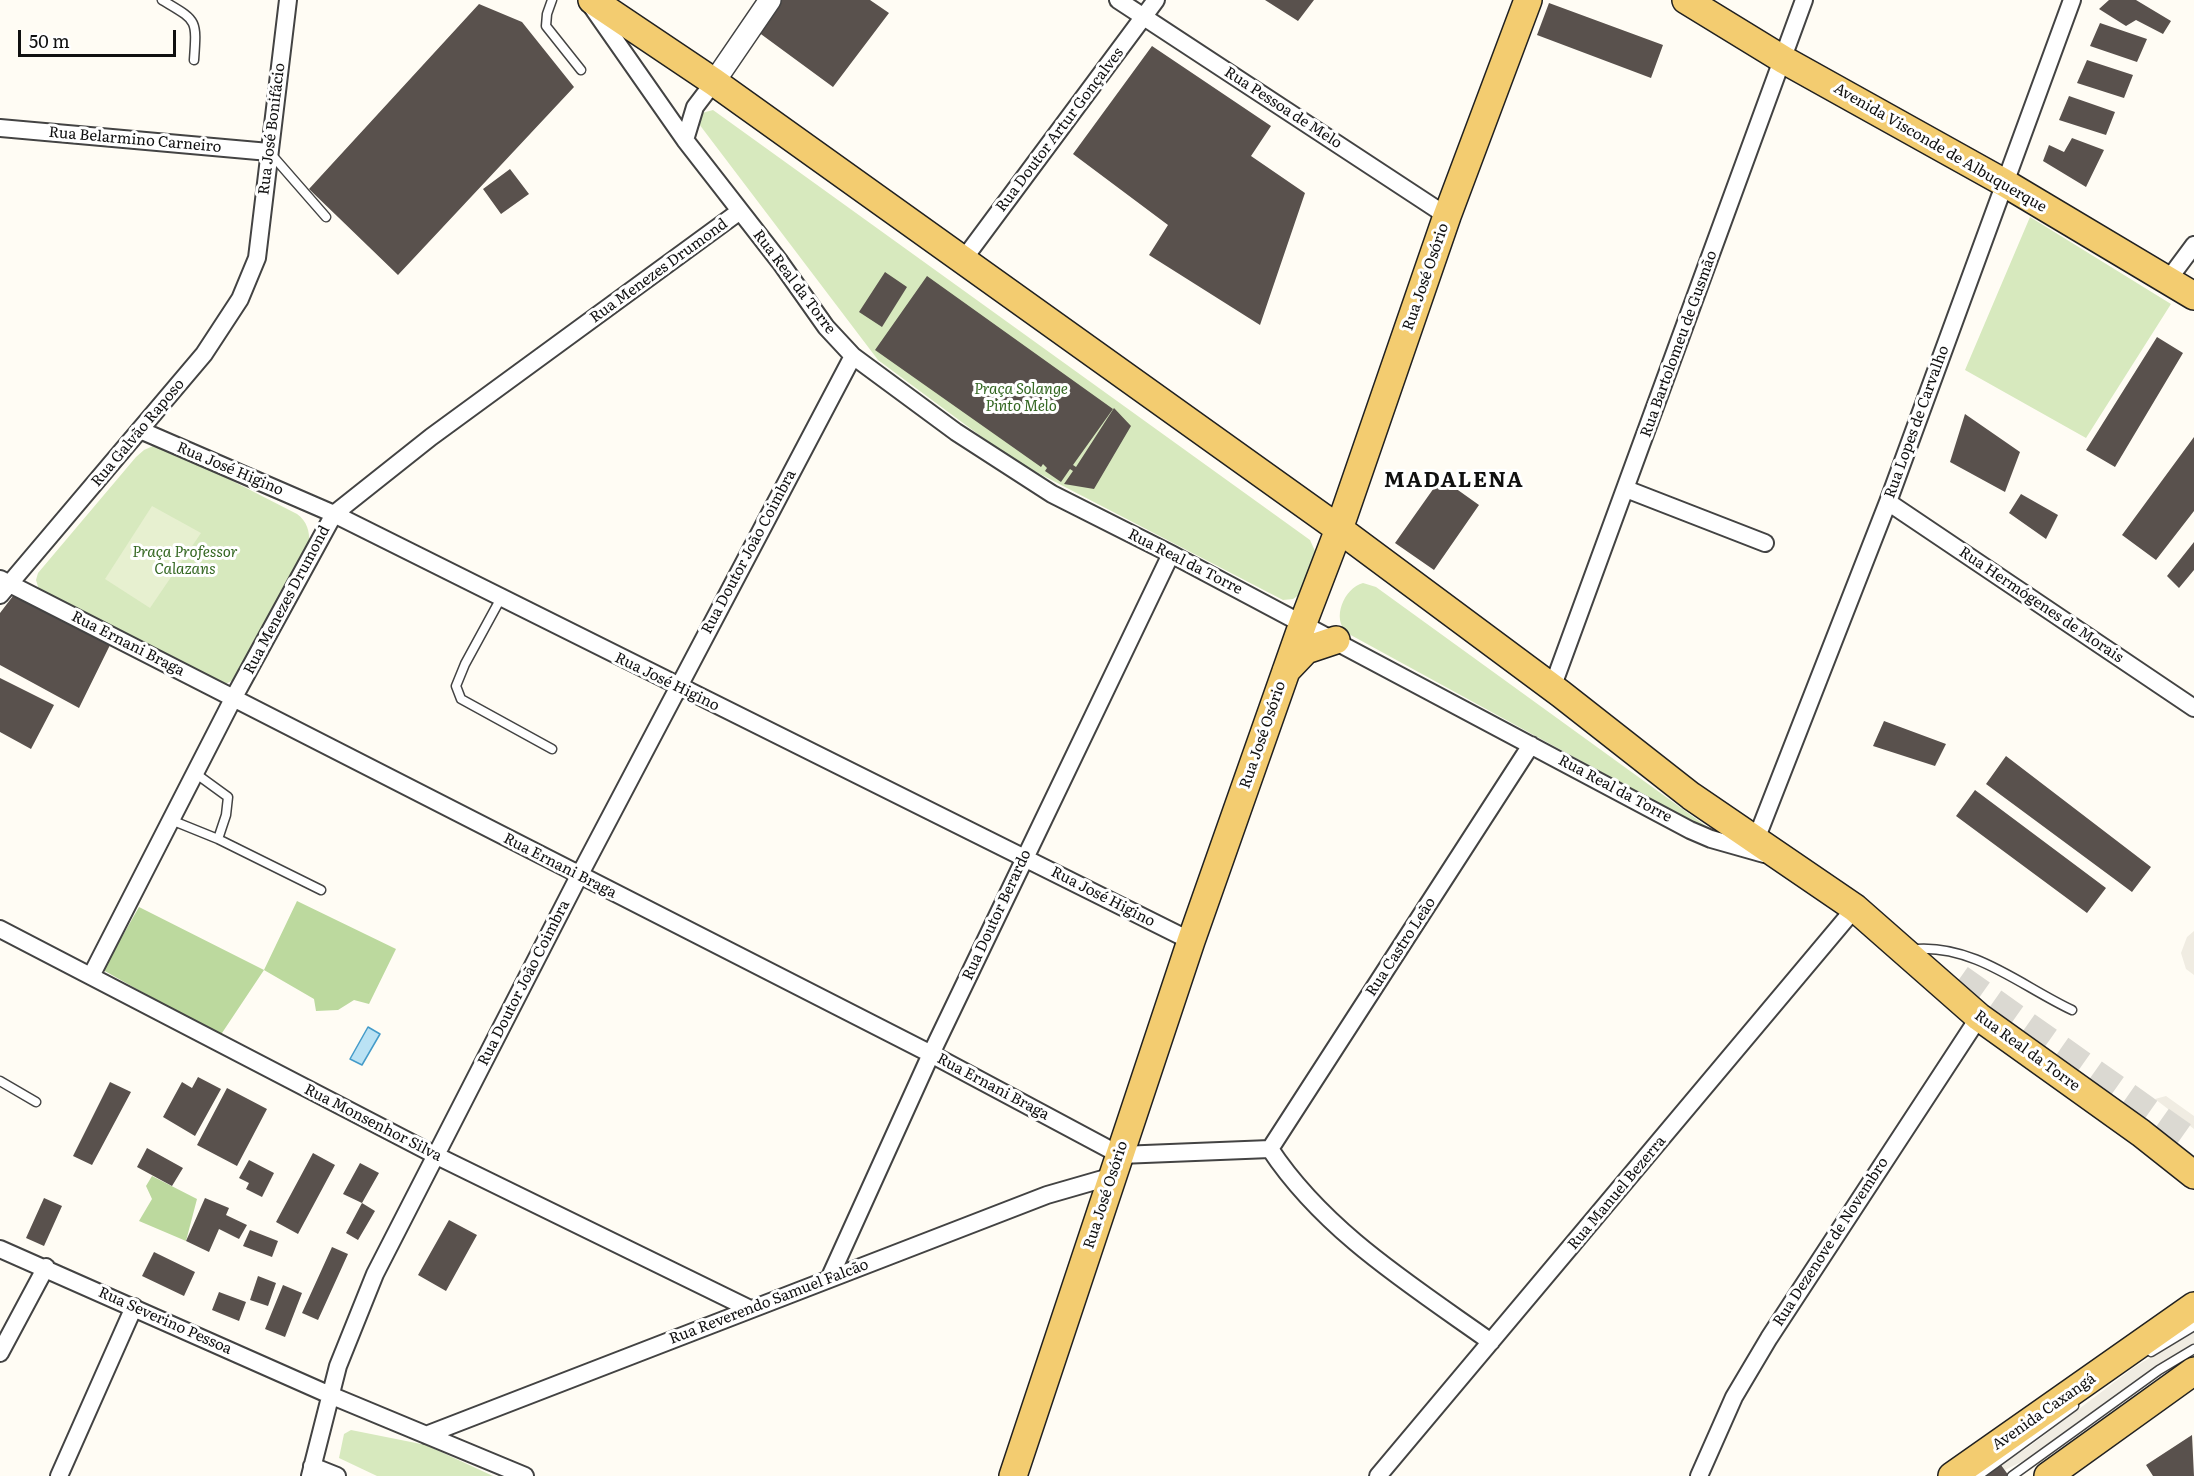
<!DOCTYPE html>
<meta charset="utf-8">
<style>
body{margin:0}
#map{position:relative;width:2194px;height:1476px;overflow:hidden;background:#fffcf4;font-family:Literata,serif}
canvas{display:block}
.scale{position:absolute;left:18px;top:30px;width:158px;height:27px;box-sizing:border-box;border:3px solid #101010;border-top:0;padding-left:8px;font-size:18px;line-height:21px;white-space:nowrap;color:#101010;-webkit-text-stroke:4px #fff;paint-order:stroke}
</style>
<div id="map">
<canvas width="2194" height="1476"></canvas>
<div class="scale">50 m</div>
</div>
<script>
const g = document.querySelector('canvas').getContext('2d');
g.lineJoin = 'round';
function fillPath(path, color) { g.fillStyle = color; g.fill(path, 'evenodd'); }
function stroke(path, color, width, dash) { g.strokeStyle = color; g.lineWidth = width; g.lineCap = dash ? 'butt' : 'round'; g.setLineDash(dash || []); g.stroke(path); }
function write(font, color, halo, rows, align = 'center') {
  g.font = font + ' Literata,serif'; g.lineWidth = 6; g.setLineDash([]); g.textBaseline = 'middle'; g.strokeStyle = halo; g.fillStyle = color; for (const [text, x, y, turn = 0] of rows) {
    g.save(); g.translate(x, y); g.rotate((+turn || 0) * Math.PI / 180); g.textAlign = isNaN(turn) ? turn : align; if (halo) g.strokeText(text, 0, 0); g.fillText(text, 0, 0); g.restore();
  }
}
fillPath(new Path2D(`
 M 713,110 L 1310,540 L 1315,551 L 1299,595 L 1293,599 L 1283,600 L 1013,460 L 878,360 L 699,124 L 702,113 Z
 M 2030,217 L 2171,304 L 2086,438 L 1965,370 Z
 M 153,446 L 172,450 L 297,514 C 307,521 310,532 309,543 L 234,680 L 225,684 L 39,590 L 36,580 L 38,573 L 136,457 L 144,450 Z
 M 1363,583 L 1376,587 L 1724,839 L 1347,633 C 1331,619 1344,588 1363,583 Z
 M 351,1430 L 426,1445 L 493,1476 L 377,1476 L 339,1458 L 344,1434 Z`), '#d7e9be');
fillPath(new Path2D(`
 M 297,901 L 396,949 L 369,1004 L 354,1000 L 338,1010 L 316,1011 L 314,999 L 264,970 L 220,1036 L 103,970 L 139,907 L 264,970 Z
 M 152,1176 L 197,1199 L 186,1241 L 139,1221 L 152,1199 L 146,1186 Z`), '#bcd99e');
fillPath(new Path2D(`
 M 152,506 L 201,533 L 150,608 L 105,579 Z`), '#e7f0d0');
fillPath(new Path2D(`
 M 2194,931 L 2194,975 L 2186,969 L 2181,953 L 2187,937 Z
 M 2166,1096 L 2194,1116 L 2194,1129 L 2155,1099 Z
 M 2194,1331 L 2194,1345 L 2031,1457 L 2005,1470 L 2000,1463 L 2026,1449 L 2133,1368 Z`), '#f0ece2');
const water = new Path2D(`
 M 368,1027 L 380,1034 L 362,1065 L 350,1059 Z`);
fillPath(water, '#bae2f4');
stroke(water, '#449bc9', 1.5);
fillPath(new Path2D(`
 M 773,0 L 870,0 L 889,13 L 833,87 L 754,29 Z
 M 1265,0 L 1314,0 L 1298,21 Z
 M 2109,0 L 2136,0 L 2171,21 L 2163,34 L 2136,20 L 2126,26 L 2099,9 Z
 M 1549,3 L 1663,45 L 1651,78 L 1537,35 Z
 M 479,4 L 522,22 L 574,87 L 398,275 L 309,189 Z
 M 2100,23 L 2147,39 L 2137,62 L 2090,46 Z
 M 1152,46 L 1271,126 L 1251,156 L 1305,193 L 1260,325 L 1149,255 L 1168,225 L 1073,154 Z
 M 2087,60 L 2133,75 L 2124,98 L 2077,83 Z
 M 2069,96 L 2115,112 L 2106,135 L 2059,120 Z
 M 2072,138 L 2104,150 L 2086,187 L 2043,161 L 2049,145 L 2064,152 Z
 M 510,169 L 529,194 L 501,214 L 483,189 Z
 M 885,272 L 907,287 L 882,327 L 859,312 Z
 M 927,276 L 1113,409 L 1073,465 L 1076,467 L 1114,408 L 1131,426 L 1094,489 L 1064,484 L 1073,471 L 1070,469 L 1061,482 L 1045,471 L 1047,468 L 1043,464 L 1041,467 L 875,350 Z
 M 2157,337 L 2183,353 L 2115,467 L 2086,450 Z
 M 1965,414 L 2020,452 L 2005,492 L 1950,462 Z
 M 2194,437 L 2194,511 L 2156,560 L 2122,535 Z
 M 1441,478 L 1479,505 L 1434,570 L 1395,543 Z
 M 2021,494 L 2058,515 L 2046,539 L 2009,513 Z
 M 2194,542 L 2194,570 L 2179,588 L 2167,576 Z
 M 13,596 L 111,643 L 79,708 L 0,665 L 0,613 Z
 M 0,678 L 54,705 L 31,749 L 0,732 Z
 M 1884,721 L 1946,744 L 1935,766 L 1873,746 Z
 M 2006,756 L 2151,867 L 2132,892 L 1986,784 Z
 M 1975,790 L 2106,888 L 2087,913 L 1956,816 Z
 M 198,1077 L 221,1089 L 195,1136 L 163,1117 L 182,1082 L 192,1088 Z
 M 110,1082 L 131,1092 L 92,1165 L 73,1156 Z
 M 227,1088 L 267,1109 L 237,1166 L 197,1145 Z
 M 147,1148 L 183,1168 L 172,1186 L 137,1167 Z
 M 313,1153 L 335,1165 L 298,1234 L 276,1222 Z
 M 249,1160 L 274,1173 L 262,1197 L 246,1189 L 249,1183 L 239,1178 Z
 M 360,1163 L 379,1173 L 362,1203 L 343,1194 Z
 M 44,1198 L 62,1206 L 44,1246 L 26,1238 Z
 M 205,1198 L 229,1208 L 226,1215 L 247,1225 L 239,1239 L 219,1229 L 209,1252 L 186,1241 Z
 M 362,1203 L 375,1211 L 358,1240 L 346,1233 Z
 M 449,1220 L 477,1235 L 446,1291 L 418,1275 Z
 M 250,1230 L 278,1241 L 272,1257 L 243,1246 Z
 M 332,1247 L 348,1254 L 318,1320 L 302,1313 Z
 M 154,1252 L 195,1272 L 184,1296 L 142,1276 Z
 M 258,1276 L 276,1283 L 268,1306 L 250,1300 Z
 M 283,1285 L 302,1293 L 285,1337 L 265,1329 Z
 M 219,1292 L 246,1302 L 239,1321 L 212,1310 Z
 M 2192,1435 L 2194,1476 L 2153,1476 L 2146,1465 Z
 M 1996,1458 L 2009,1476 L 1970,1476 Z`), '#59514d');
stroke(new Path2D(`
 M 1960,978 L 2194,1143`), '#dbd9d2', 27, [27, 14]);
const service = new Path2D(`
 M 162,0 C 197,21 197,18 194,60
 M 552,0 L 547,14 L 546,26 L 581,70
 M 271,154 L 326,217
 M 501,598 L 465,664 L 456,686 L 461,699 L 552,749
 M 195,773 L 228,797 L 226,815 L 218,839
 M 171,820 L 218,839 L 321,890
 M 1916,949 C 1975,945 2021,986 2072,1010
 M 0,1081 L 36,1102
 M 2151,1352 L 2194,1326
 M 1978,1476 L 2074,1406
 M 2012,1476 L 2159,1370 L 2194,1349`);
const minor = new Path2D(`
 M 1118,0 L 1447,216
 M 592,7 L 685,140 L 780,262 L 826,327 L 853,356 L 956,432 L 1052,494 L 1171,554 L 1690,830 L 1711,839 L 1764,854
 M 0,128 L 269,152
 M 685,140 L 695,107 L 714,82
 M 963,260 L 1156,0
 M 2168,280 L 2194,245
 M 140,430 L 334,514 L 1191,941
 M 1626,489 L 1765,543
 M 1888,502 L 2194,708
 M 0,579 L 931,1054 L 1120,1155 L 1270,1149
 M 0,595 L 204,354 L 240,299 L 257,258 L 288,0
 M 1552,688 L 1804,0
 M 1755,842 L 1888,502 L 2072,0
 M 0,929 L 435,1155 L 750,1309
 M 91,976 L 234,697 L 334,514 L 431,437 L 740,211
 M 1270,1149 L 1531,745
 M 1270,1149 C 1325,1232 1411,1285 1491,1342
 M 0,1249 L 330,1395 L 525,1476
 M 829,1279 L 931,1054 L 1171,554
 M 0,1353 L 46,1267
 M 426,1435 L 1047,1195 L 1113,1176
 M 312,1466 L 337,1476
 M 59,1476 L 134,1307
 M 310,1476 L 338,1366 L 375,1274 L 579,876 L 853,356
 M 1378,1476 L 1855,908
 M 1699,1476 L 1734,1397 L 1769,1338 L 1979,1017`);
const tertiary = new Path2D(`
 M 714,82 L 770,0`);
const primary = new Path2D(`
 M 592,0 L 714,82 L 1339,529 L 1561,694 L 1691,796 L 1855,908 L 1979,1017 L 2141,1133 L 2194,1175
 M 1686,0 L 1784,60 L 2003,182 L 2194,296
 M 1286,671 L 1306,650 L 1336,640
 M 1013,1476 L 1191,941 L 1303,623 L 1339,529 L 1447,216 L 1528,0
 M 1952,1476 L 2194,1306
 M 2048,1476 L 2194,1371`);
stroke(service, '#434343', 11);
stroke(minor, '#434343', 20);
stroke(tertiary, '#434343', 24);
stroke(primary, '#212121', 30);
stroke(service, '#fff', 8);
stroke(minor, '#fff', 16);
stroke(tertiary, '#fff', 21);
stroke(primary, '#f3cc70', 27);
write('15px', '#101010', '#fff', [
 ["Rua Pessoa de Melo",1283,108,33],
 ["Rua José Bonifácio",272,129,-83],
 ["Rua Doutor Artur Gonçalves",1060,130,-53],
 ["Rua Belarmino Carneiro",135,140,5],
 ["Avenida Visconde de Albuquerque",1940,148,30],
 ["Rua Menezes Drumond",659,271,-36],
 ["Rua José Osório",1426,277,-71],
 ["Rua Real da Torre",794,282,53],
 ["Rua Bartolomeu de Gusmão",1679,344,-70],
 ["Rua Lopes de Carvalho",1917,422,-70],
 ["Rua Galvão Raposo",138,433,-50],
 ["Rua José Higino",230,469,23],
 ["Rua Doutor João Coimbra",749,552,-62],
 ["Rua Real da Torre",1185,562,27],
 ["Rua Menezes Drumond",287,600,-62],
 ["Rua Hermógenes de Morais",2041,605,34],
 ["Rua Ernani Braga",128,644,27],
 ["Rua José Higino",667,682,26],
 ["Rua José Osório",1263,735,-71],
 ["Rua Real da Torre",1615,789,28],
 ["Rua Ernani Braga",560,866,27],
 ["Rua José Higino",1103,897,27],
 ["Rua Doutor Berardo",997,915,-65],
 ["Rua Castro Leão",1401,947,-57],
 ["Rua Doutor João Coimbra",524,983,-63],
 ["Rua Real da Torre",2027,1051,36],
 ["Rua Ernani Braga",993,1087,28],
 ["Rua Monsenhor Silva",373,1123,27],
 ["Rua Manuel Bezerra",1617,1193,-50],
 ["Rua José Osório",1106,1195,-72],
 ["Rua Dezenove de Novembro",1831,1242,-57],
 ["Rua Reverendo Samuel Falcão",769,1302,-21],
 ["Rua Severino Pessoa",165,1321,24],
 ["Avenida Caxangá",2044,1412,-35]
]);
write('italic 15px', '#346722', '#fff', [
 ["Praça Solange",1021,390],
 ["Pinto Melo",1021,407],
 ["Praça Professor",185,553],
 ["Calazans",185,570]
]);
g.letterSpacing = '1.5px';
write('bold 21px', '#101010', '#fff', [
 ["MADALENA",1454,481]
]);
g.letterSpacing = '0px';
</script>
